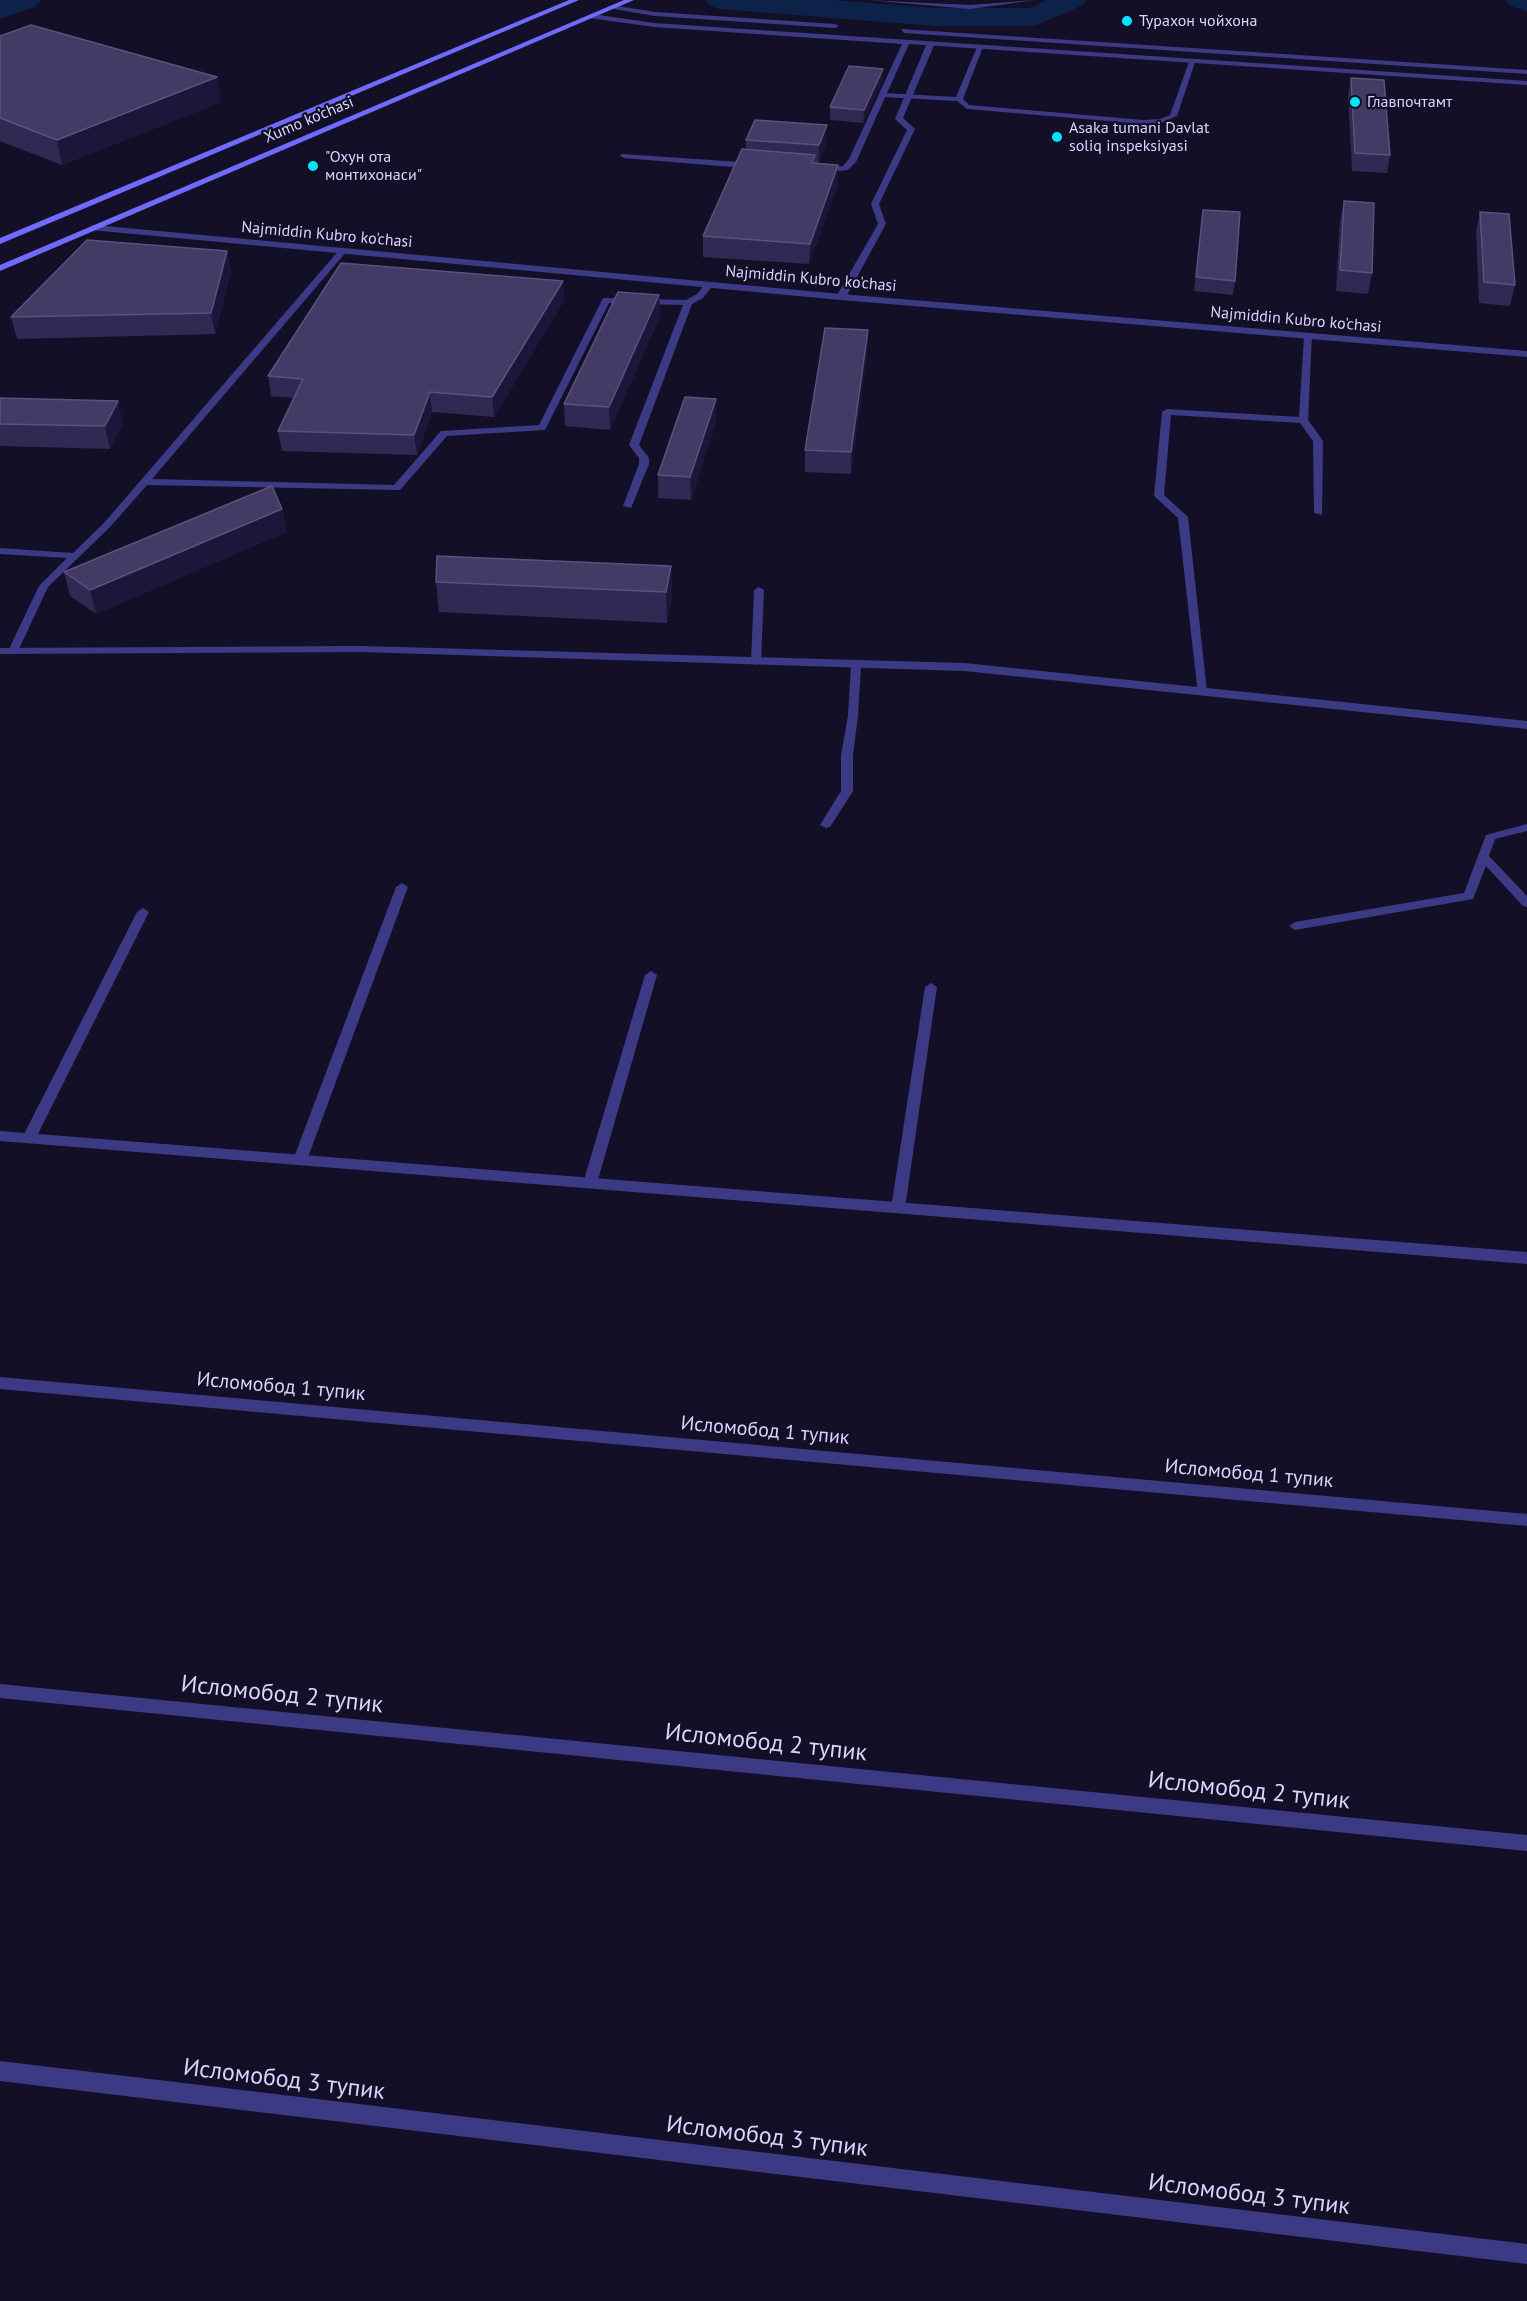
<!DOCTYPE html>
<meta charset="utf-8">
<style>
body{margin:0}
canvas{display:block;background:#130f26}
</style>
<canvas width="1527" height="2301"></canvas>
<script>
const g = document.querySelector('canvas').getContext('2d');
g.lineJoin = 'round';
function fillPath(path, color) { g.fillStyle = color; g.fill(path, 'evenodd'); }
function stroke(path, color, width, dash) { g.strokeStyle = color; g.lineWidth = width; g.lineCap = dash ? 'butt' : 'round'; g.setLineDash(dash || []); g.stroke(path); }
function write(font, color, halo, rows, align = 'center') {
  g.font = font + ' "PT Sans",sans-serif'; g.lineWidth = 4.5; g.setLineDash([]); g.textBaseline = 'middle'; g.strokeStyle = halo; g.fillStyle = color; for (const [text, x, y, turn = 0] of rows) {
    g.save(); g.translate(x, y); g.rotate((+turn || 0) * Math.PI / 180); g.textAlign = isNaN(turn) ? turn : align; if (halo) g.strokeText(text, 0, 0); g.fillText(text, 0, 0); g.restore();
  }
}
fillPath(new Path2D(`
 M 0,0 L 41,0 L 36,6 L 0,19 Z
 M 705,0 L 833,0 L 934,8 L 1029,8 L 1047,0 L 1086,0 L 1081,6 L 1034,26 L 934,26 L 720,9 L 710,6 Z
 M 1505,0 L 1527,0 L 1527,11 L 1510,6 Z`), '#0c2248');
fillPath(new Path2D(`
 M 867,0 L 970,5 L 1036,0 L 970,9 Z
 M 980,45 L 983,47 L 963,99 L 969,105 L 1143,120 L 1160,119 L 1170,115 L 1189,62 L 1192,60 L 1195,62 L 1177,116 L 1161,123 L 1143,124 L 967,109 L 957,101 L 884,97 L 880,95 L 884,93 L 956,97 L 977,47 Z
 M 340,249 L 347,251 L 152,479 L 394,485 L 441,431 L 539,425 L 603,298 L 686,300 L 697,294 L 706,283 L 712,283 L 713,285 L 703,298 L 692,304 L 639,445 L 649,458 L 649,464 L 631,508 L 623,506 L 639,464 L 639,458 L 629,445 L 683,305 L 609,303 L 545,430 L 447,436 L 400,490 L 147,485 L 110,527 L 48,587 L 18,651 L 17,653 L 9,653 L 8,651 L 39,586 L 67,558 L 0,554 L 0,548 L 73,553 L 104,523 Z
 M 1308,333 L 1312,336 L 1308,420 L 1323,441 L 1322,515 L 1314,513 L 1313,441 L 1300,423 L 1171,415 L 1164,495 L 1188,517 L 1207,692 L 1206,694 L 1198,694 L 1178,518 L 1154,496 L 1162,412 L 1167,409 L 1299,417 L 1304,336 Z
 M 759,587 L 764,590 L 761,662 L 756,665 L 751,662 L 754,590 Z
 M 856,662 L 861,665 L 858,716 L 853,755 L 853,791 L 830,827 L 826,828 L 820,825 L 841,791 L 841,755 L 848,716 L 851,665 Z
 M 1527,824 L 1527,831 L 1495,839 L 1489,856 L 1527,896 L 1527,907 L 1523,906 L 1486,866 L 1473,899 L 1295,930 L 1289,926 L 1295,922 L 1464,893 L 1486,835 Z
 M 402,883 L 408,887 L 307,1160 L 300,1165 L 295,1163 L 293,1160 L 396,887 Z
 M 143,908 L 149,912 L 36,1138 L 29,1143 L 24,1141 L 22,1138 L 137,912 Z
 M 651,971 L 657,975 L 597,1183 L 590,1188 L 583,1183 L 645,975 Z
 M 931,983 L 937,987 L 905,1208 L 898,1213 L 891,1208 L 925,987 Z
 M 0,1377 L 1527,1514 L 1527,1526 L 0,1389 Z
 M 0,1684 L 1527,1835 L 1527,1851 L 0,1698 Z
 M 0,2061 L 1527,2244 L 1527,2264 L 0,2081 Z`), '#3d3a85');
fillPath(new Path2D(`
 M 931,41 L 935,43 L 903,118 L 915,129 L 879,204 L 886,224 L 846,297 L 838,299 L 836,297 L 878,224 L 871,204 L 907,130 L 895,119 L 927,43 Z`), '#3d3a85');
fillPath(new Path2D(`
 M 611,5 L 655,12 L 835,24 L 839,26 L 835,28 L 655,16 L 614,9 Z
 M 592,14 L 654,23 L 1527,81 L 1527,85 L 909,44 L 856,162 L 848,170 L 819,173 L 816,172 L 816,168 L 843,166 L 849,159 L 902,44 L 654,27 L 589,18 Z
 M 901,29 L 1527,70 L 1527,74 L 904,33 Z
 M 621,154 L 756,163 L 760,166 L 756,169 L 624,158 L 620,156 Z
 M 94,225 L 841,294 L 1527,351 L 1527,357 L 841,300 L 91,230 L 91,226 Z
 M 0,1131 L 1527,1252 L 1527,1264 L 0,1141 Z`), '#3d3a85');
fillPath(new Path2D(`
 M 362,646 L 964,663 L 1527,721 L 1527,729 L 964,671 L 362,652 L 0,654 L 0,648 Z`), '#3d3a85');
fillPath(new Path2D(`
 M 569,0 L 579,0 L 0,244 L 0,238 Z
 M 624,0 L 634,0 L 0,271 L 0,265 Z`), '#6f6bff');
fillPath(new Path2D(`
 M 0,36 L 221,102 L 62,165 L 0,141 Z
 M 1351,78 L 1390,155 L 1387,173 L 1352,171 L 1348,95 Z
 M 882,82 L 863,123 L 830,120 L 830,107 Z
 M 746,140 L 826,145 L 819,163 L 838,185 L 809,264 L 703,257 L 703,236 L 746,150 Z
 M 1344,201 L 1372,273 L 1368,294 L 1336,291 L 1340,221 Z
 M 1203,210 L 1235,281 L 1233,295 L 1194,291 Z
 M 1480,212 L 1515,285 L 1510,306 L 1479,303 L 1476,232 Z
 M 227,251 L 231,272 L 215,334 L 17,339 L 11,317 Z
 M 563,281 L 564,300 L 494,417 L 432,412 L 417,455 L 282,451 L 278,431 L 294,398 L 271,396 L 268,376 Z
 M 659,295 L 660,316 L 610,430 L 565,426 L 564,404 Z
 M 868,330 L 867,352 L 851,474 L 805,472 L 805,450 Z
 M 0,398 L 123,423 L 110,449 L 0,446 Z
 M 716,399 L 716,421 L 691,500 L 658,498 L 658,475 Z
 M 282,509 L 286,532 L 96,614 L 70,596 L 64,572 Z
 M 671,566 L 672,597 L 667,623 L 439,612 L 436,582 Z`), '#312854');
fillPath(new Path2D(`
 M 883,69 L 882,82 L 863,123 L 864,110 Z
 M 217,77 L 221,102 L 62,165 L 57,140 Z
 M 827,125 L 826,145 L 818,165 L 819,145 Z
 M 838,165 L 838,185 L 809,264 L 810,244 Z
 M 227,251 L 231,272 L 215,334 L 211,313 Z
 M 563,281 L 564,300 L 494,417 L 492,397 Z
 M 659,295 L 660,316 L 610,430 L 609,407 Z
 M 868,330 L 867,352 L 851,474 L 851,452 Z
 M 430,392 L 432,412 L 417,455 L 414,435 Z
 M 716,399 L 716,421 L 691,500 L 690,477 Z
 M 118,401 L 123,423 L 110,449 L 105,426 Z
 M 282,509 L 286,532 L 96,614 L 90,590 Z
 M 671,566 L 672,597 L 667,623 L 666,592 Z`), '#1d163a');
const building = new Path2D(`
 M 31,25 L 217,77 L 57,140 L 0,118 L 0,36 Z
 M 849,66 L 883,69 L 864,110 L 830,107 Z
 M 1351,78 L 1384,80 L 1390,155 L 1355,153 Z
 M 755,120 L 827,125 L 819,145 L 746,140 Z
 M 742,149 L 815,155 L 812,163 L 838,165 L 810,244 L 703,236 Z
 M 1344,201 L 1374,203 L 1372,273 L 1340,270 Z
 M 1203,210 L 1240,212 L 1235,281 L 1196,277 Z
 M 1480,212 L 1509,214 L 1515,285 L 1484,282 Z
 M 87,240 L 227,251 L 211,313 L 11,317 Z
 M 341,263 L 563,281 L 492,397 L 430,392 L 414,435 L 278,431 L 303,379 L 268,376 Z
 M 618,292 L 659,295 L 609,407 L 564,404 Z
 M 825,328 L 868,330 L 851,452 L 805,450 Z
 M 685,397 L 716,399 L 690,477 L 658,475 Z
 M 0,398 L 118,401 L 105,426 L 0,424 Z
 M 272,486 L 282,509 L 90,590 L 64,572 Z
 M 437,556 L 671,566 L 666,592 L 436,582 Z`);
fillPath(building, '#433a66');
stroke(building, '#5a527e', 1.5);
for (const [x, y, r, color] of [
 [1127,21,6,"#00e5ff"],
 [1355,102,6,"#00e5ff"],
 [1057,137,6,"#00e5ff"],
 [313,166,6,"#00e5ff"]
]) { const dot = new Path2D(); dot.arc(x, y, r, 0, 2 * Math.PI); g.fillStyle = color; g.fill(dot); stroke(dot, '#130f26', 2); }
write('16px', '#d9d4ff', '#130f26', [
 ["Турахон чойхона",1139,21],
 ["Главпочтамт",1367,102],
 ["Asaka tumani Davlat",1069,128],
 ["soliq inspeksiyasi",1069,146],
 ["\"Охун ота",325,157],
 ["монтихонаси\"",325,175]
], 'left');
write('16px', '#d9d4ff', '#130f26', [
 ["Xumo ko’chasi",309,120,-23],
 ["Najmiddin Kubro ko'chasi",327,235,5],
 ["Najmiddin Kubro ko'chasi",811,279,5],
 ["Najmiddin Kubro ko'chasi",1296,320,5]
]);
write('20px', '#d9d4ff', '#130f26', [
 ["Исломобод 1 тупик",281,1387,5],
 ["Исломобод 1 тупик",765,1431,5],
 ["Исломобод 1 тупик",1249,1474,5]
]);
write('24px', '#d9d4ff', '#130f26', [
 ["Исломобод 2 тупик",282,1695,6],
 ["Исломобод 2 тупик",766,1743,6],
 ["Исломобод 2 тупик",1249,1791,6],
 ["Исломобод 3 тупик",284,2080,7],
 ["Исломобод 3 тупик",767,2137,7],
 ["Исломобод 3 тупик",1249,2195,7]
]);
</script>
